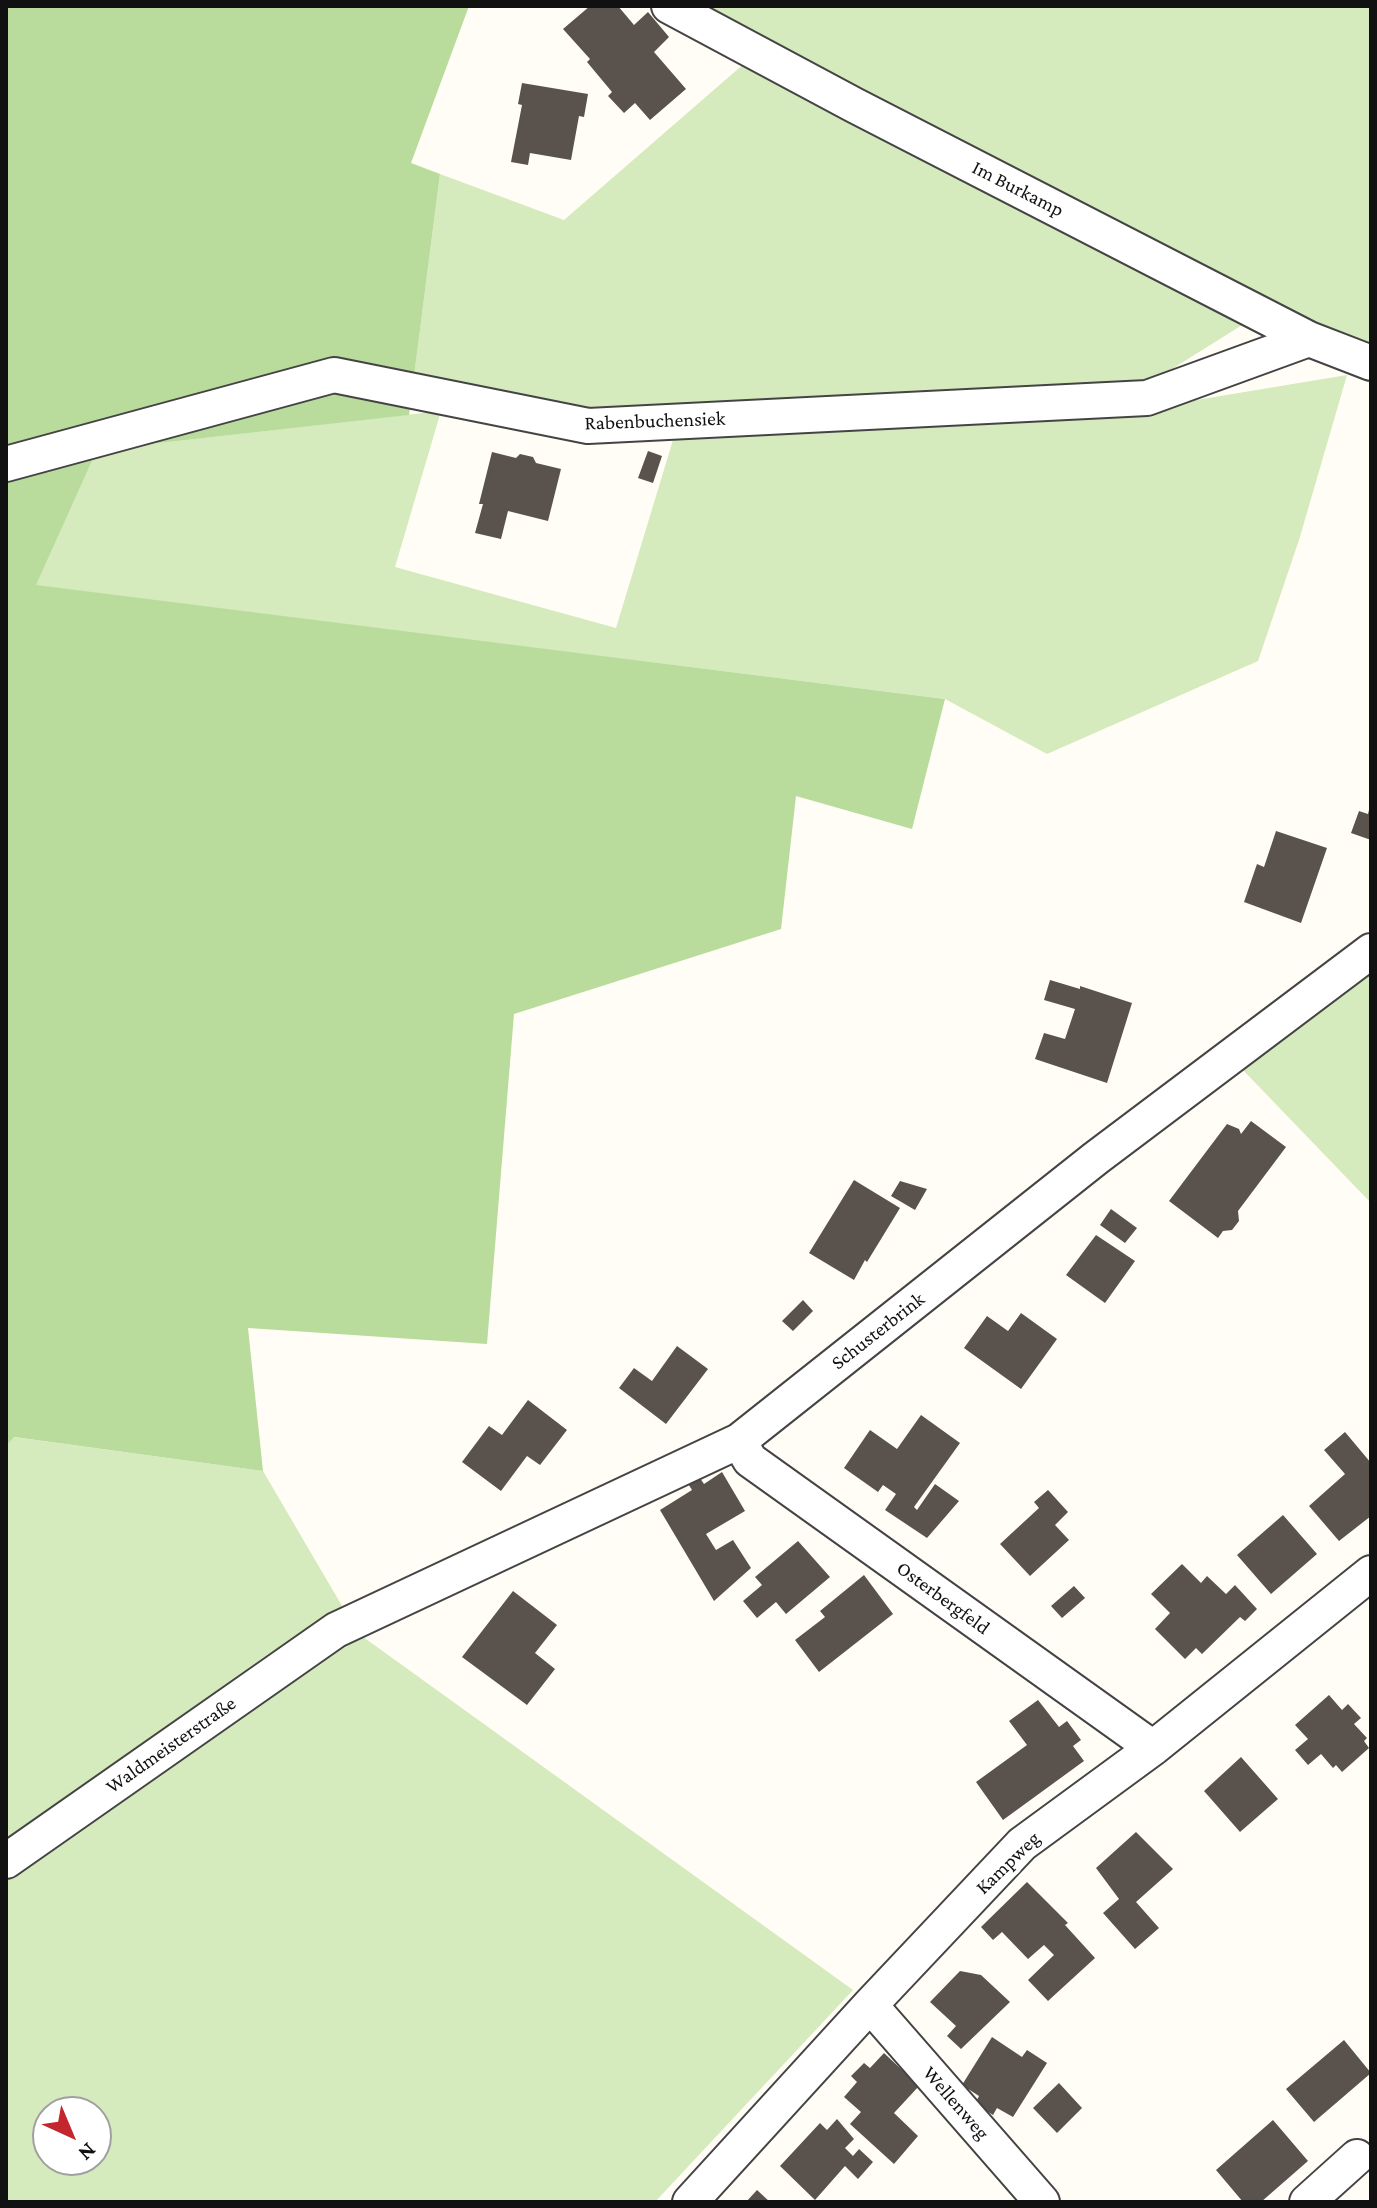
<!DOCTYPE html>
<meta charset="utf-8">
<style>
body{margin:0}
#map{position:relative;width:1377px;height:2208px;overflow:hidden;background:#fffdf5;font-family:"Crimson Pro",serif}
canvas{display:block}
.frame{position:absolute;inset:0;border:8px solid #111;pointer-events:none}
.north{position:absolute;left:32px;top:2096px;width:80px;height:80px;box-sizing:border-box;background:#fff;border:2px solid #a0a0a0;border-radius:50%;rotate:136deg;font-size:22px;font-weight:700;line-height:32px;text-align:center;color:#111}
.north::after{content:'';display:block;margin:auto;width:28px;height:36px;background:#c4262e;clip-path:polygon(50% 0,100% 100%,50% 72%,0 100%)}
</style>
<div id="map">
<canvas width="1377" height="2208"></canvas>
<div class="frame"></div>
<div class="north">N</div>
</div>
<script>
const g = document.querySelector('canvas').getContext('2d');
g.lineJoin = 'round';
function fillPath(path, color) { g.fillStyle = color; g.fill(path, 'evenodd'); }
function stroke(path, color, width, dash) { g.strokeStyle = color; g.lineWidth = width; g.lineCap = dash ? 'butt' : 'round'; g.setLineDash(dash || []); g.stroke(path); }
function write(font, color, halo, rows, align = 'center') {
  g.font = font + ' "Crimson Pro",serif'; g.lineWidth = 8; g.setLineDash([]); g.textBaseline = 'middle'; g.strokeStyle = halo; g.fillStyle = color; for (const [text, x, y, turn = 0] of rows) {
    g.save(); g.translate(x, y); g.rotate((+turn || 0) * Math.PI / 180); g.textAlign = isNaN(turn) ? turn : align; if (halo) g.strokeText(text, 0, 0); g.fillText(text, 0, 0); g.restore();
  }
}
fillPath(new Path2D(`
 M 697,6 L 1371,6 L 1371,348 L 1247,296 Z
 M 746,62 L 1247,322 L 1143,387 L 587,415 L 413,383 L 440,174 L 564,220 Z
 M 1347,375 L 1299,540 L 1258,661 L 1047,754 L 945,699 L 35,586 L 97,450 L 441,411 L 395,567 L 616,628 L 673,440 L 1142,409 Z
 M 1371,966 L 1371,1203 L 1240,1067 Z
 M 13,1437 L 263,1471 L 345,1611 L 268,1654 L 6,1840 L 6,1446 Z
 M 359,1634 L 853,1990 L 655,2202 L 6,2202 L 6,1877 ZM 48,2112 L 96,2112 L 96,2160 L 48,2160 Z`), '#d5ebbd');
fillPath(new Path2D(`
 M 6,6 L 469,6 L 411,163 L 440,174 L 409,415 L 97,450 L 36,585 L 945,699 L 912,829 L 796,796 L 781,929 L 514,1014 L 487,1344 L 248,1328 L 263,1471 L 14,1437 L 6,1446 Z`), '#b9dc9c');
fillPath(new Path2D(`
 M 590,6 L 618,6 L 634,25 L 648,12 L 669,37 L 654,52 L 686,89 L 650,120 L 635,103 L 624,113 L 608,96 L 612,92 L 587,62 L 590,59 L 563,29 Z
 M 522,83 L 588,94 L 584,117 L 579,116 L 571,160 L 530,153 L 528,165 L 511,162 L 522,105 L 518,104 Z
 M 648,451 L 662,456 L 653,483 L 638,478 Z
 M 492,452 L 516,458 L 520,454 L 533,457 L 536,463 L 561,469 L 548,521 L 508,511 L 501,539 L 475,533 L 483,504 L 479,504 Z
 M 1369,810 L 1371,811 L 1371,840 L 1351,833 L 1359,811 L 1368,814 Z
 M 1276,831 L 1327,848 L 1301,923 L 1244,902 L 1257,864 L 1264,867 Z
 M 1050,980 L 1080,989 L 1080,986 L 1132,1003 L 1107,1083 L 1035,1059 L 1044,1033 L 1065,1039 L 1075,1009 L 1044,1000 Z
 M 1251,1121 L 1286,1147 L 1238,1211 L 1239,1221 L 1232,1230 L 1223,1231 L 1218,1238 L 1169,1201 L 1227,1124 L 1239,1129 L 1241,1134 Z
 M 854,1180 L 900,1208 L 867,1262 L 865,1260 L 854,1280 L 809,1253 Z
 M 900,1181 L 927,1189 L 915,1210 L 891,1196 Z
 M 1111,1209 L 1137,1228 L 1125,1243 L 1100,1225 Z
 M 1096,1235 L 1135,1261 L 1105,1303 L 1066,1275 Z
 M 803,1300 L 813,1311 L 793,1331 L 782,1321 Z
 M 1021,1313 L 1057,1339 L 1021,1389 L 964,1348 L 987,1316 L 1008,1331 Z
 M 677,1346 L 708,1369 L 666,1424 L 619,1388 L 634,1368 L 652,1381 Z
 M 528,1400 L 567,1430 L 540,1465 L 527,1456 L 501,1491 L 462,1462 L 489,1426 L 502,1435 Z
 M 921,1415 L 960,1443 L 914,1507 L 917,1510 L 935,1484 L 959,1501 L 927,1538 L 885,1510 L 896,1494 L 883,1485 L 878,1492 L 844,1468 L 870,1430 L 897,1449 Z
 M 1345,1432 L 1371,1463 L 1371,1516 L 1339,1541 L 1309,1506 L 1345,1474 L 1324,1450 Z
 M 722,1472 L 745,1511 L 706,1534 L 716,1550 L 733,1540 L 751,1568 L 714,1601 L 660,1510 L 692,1490 L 687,1482 L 698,1475 L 704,1484 Z
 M 1048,1490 L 1068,1512 L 1055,1525 L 1069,1540 L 1030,1576 L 1000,1544 L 1039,1508 L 1034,1502 Z
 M 1283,1515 L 1317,1554 L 1271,1594 L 1237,1555 Z
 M 798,1541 L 830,1577 L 786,1614 L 776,1602 L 757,1618 L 743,1601 L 762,1585 L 755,1577 Z
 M 1182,1564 L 1201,1583 L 1207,1576 L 1226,1594 L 1235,1585 L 1257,1609 L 1245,1621 L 1240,1617 L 1202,1654 L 1196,1648 L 1185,1659 L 1155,1629 L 1170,1613 L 1151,1594 Z
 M 864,1575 L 893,1614 L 819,1672 L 795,1640 L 825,1617 L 820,1611 Z
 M 1074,1586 L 1085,1598 L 1062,1618 L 1051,1606 Z
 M 513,1591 L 557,1625 L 535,1653 L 555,1669 L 527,1705 L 462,1657 Z
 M 1329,1695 L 1342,1710 L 1348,1704 L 1361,1718 L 1354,1724 L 1367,1738 L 1364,1741 L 1369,1748 L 1342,1772 L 1336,1765 L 1333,1768 L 1321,1754 L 1308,1765 L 1295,1750 L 1308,1739 L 1295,1725 Z
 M 1038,1700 L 1059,1727 L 1067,1721 L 1081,1740 L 1073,1746 L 1084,1761 L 1003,1820 L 976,1782 L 1027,1745 L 1009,1721 Z
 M 1241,1757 L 1278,1799 L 1240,1832 L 1204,1791 Z
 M 1136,1832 L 1173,1869 L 1136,1902 L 1159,1928 L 1135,1949 L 1103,1913 L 1119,1899 L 1096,1868 Z
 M 1027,1882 L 1068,1923 L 1065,1925 L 1095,1958 L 1048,2001 L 1028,1980 L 1054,1955 L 1044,1945 L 1028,1959 L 1002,1932 L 993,1940 L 981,1927 Z
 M 960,1971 L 981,1975 L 1010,2002 L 961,2049 L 947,2036 L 956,2026 L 930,2002 Z
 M 992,2037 L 1022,2057 L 1027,2050 L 1047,2063 L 1013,2117 L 997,2108 L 993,2115 L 975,2104 L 979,2096 L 962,2085 Z
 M 1344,2040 L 1371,2073 L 1314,2122 L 1286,2089 Z
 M 884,2053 L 919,2086 L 894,2113 L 918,2136 L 894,2164 L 850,2124 L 861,2112 L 844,2097 L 857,2082 L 851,2076 L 864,2063 L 870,2068 Z
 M 1059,2083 L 1082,2108 L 1057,2133 L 1033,2108 Z
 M 837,2119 L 854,2139 L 845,2148 L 853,2156 L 859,2149 L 873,2162 L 858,2179 L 845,2166 L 815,2200 L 780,2166 L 820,2123 L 827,2130 Z
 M 1273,2120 L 1308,2161 L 1261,2202 L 1243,2202 L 1216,2170 Z
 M 757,2190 L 770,2202 L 746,2202 Z`), '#5a524d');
const street = new Path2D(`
 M 669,6 L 854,105 L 1309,339 L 1371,363
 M 6,464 L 334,375 L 588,426 L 1147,398 L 1309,339
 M 739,1441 L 750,1460 L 1153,1748
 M 6,1861 L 336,1630 L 739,1441 L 1096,1158 L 1371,951
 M 870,2005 L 1042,2202
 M 690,2202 L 870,2005 L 1022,1844 L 1153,1748 L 1371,1573
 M 1307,2202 L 1357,2157`);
stroke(street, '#444', 38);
stroke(street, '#fff', 34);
write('20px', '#111', '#fff', [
 ["Im Burkamp",1018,189,27],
 ["Rabenbuchensiek",655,421,-2],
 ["Schusterbrink",878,1331,-38],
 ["Osterbergfeld",943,1598,36],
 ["Waldmeisterstraße",171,1745,-35],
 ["Kampweg",1008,1863,-44],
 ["Wellenweg",956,2103,49]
]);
</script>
